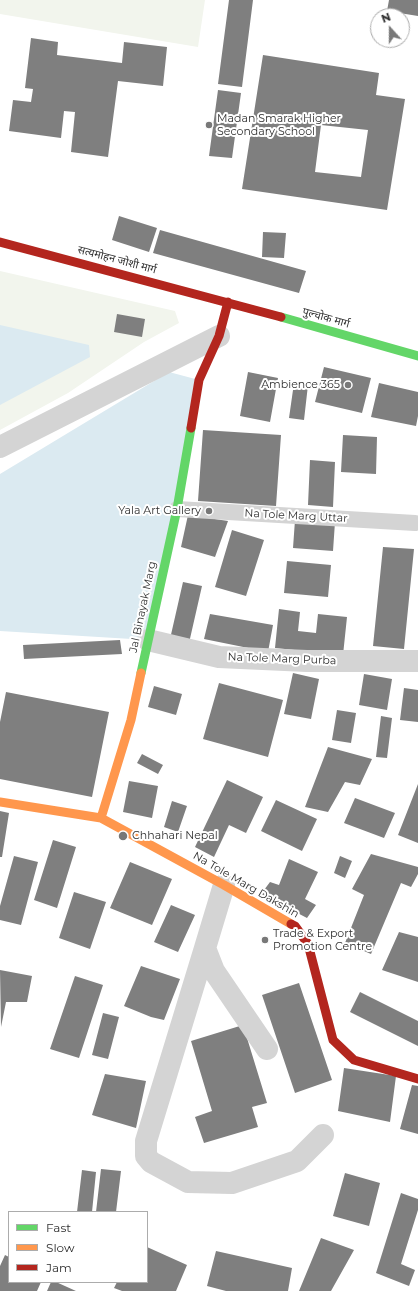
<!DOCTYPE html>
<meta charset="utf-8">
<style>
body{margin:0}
#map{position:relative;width:418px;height:1291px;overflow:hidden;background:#fff;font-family:Montserrat,sans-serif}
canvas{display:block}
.legend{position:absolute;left:8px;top:1211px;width:140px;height:72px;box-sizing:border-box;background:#fff;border:1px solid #acacac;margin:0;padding:5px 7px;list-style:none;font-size:12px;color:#2f2f2f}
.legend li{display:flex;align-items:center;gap:8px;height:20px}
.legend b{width:20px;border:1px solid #acacac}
.north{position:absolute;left:370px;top:8px;width:40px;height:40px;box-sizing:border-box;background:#fff;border:1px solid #acacac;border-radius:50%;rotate:339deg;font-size:11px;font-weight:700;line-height:16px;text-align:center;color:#2f2f2f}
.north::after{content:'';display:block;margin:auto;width:14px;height:18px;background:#787878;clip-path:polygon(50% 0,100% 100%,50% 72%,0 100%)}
</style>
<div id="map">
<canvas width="418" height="1291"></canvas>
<ul class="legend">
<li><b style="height:5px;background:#63d668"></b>Fast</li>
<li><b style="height:5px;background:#ff974d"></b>Slow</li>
<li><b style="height:5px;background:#b3261e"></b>Jam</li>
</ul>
<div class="north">N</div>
</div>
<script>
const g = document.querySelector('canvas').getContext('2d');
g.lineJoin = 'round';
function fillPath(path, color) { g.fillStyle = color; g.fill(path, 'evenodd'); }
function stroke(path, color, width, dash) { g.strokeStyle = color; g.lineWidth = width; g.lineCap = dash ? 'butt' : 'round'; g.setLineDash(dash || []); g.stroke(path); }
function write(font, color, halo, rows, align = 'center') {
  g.font = font + ' Montserrat,"Noto Sans Devanagari",sans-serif'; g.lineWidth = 4; g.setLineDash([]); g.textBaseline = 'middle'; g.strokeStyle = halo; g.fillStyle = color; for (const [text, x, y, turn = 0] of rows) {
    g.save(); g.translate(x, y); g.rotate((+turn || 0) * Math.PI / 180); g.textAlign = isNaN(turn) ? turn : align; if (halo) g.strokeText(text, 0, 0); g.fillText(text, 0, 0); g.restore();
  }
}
fillPath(new Path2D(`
 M 0,0 L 205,0 L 198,47 L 0,14 Z
 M 0,271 L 175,311 L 179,323 L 144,342 L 68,393 L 0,430 Z`), '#f2f5ed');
fillPath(new Path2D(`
 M 0,325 L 89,345 L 90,357 L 0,405 Z
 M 169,372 L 199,380 L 148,640 L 0,631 L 0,474 Z`), '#dbeaf1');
fillPath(new Path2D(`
 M 229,0 L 253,0 L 242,87 L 218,84 Z
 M 389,0 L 418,0 L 418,16 L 387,11 Z
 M 31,38 L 58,42 L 57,55 L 122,63 L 124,42 L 167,47 L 163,86 L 118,81 L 108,157 L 71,152 L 75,112 L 64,111 L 61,138 L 9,131 L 13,100 L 31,102 L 33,89 L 25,88 Z
 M 263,55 L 379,73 L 376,95 L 405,99 L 387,210 L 242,189 ZM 321,125 L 368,130 L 361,177 L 315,172 Z
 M 218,90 L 241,93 L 232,158 L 209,156 Z
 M 119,216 L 157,228 L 149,252 L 112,240 Z
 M 160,230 L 306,271 L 299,293 L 153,253 Z
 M 263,232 L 286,233 L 284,258 L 262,257 Z
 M 117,314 L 145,319 L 142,337 L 114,332 Z
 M 324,367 L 371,378 L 362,413 L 315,402 Z
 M 248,372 L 278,378 L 270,422 L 240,416 Z
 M 294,383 L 308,385 L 304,420 L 289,418 Z
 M 379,383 L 418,392 L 418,416 L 416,426 L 371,417 Z
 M 203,430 L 281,435 L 276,506 L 198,501 Z
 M 343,435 L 377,437 L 376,474 L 341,472 Z
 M 310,460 L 335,462 L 333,507 L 308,505 Z
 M 188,515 L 228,521 L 215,557 L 181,547 Z
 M 295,520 L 335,522 L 333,551 L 293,548 Z
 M 232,530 L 264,540 L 246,596 L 215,587 Z
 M 383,547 L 414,549 L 404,649 L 373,646 Z
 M 287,561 L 331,565 L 328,597 L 284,593 Z
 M 183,582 L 202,586 L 189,643 L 170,639 Z
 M 279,609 L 300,612 L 298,631 L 316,633 L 318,614 L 347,617 L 343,655 L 275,648 Z
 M 210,614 L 273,625 L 268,652 L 204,639 Z
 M 120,640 L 122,654 L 24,659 L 23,645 Z
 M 293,673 L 319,679 L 311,719 L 284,714 Z
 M 364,674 L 392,679 L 387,710 L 359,705 Z
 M 219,683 L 283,700 L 268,757 L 203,739 Z
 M 154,686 L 182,694 L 176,715 L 148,707 Z
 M 404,688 L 418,690 L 418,722 L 400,720 Z
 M 6,692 L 109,712 L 92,797 L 0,779 L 0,722 Z
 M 337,710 L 356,713 L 351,743 L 332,740 Z
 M 381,716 L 392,718 L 387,758 L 376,757 Z
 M 328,747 L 372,759 L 360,785 L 345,782 L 328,812 L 305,807 Z
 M 142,754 L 163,765 L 158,774 L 137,763 Z
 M 227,780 L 263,797 L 246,833 L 229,825 L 214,857 L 195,847 Z
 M 129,781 L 158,786 L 152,818 L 123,812 Z
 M 418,784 L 418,843 L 398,835 Z
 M 355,798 L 395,813 L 384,838 L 344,823 Z
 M 276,800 L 317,819 L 302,851 L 261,831 Z
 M 172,801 L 187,806 L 178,832 L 164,827 Z
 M 0,811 L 9,813 L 2,857 L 0,857 Z
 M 53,840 L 76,847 L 57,908 L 34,900 Z
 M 371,854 L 418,867 L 418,874 L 411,887 L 401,883 L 371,954 L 345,943 L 364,895 L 352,889 Z
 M 14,856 L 38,862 L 21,925 L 0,920 L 0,906 Z
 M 340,856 L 352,861 L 345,878 L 334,873 Z
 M 289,859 L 318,872 L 305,899 L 316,905 L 307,918 L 261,894 L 270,882 L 279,885 Z
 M 130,862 L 172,879 L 152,925 L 110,908 Z
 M 74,892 L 106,902 L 90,949 L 59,938 Z
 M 171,905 L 195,915 L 178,952 L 154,942 Z
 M 399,932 L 418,937 L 418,982 L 382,970 Z
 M 141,966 L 180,979 L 164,1020 L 151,1017 L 124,1006 Z
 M 0,970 L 32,976 L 27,1002 L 6,1002 L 1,1027 Z
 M 75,976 L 103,985 L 79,1058 L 50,1049 Z
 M 299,983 L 332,1080 L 295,1093 L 262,995 Z
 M 360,992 L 418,1021 L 418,1046 L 350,1012 Z
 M 103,1013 L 119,1017 L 108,1059 L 92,1055 Z
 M 243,1025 L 267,1103 L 252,1107 L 258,1127 L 204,1143 L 195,1117 L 212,1111 L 191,1041 Z
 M 344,1068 L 396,1076 L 390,1122 L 338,1111 Z
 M 105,1074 L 146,1081 L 136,1128 L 92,1115 Z
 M 412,1085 L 418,1086 L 418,1134 L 400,1129 Z
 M 101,1169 L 121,1171 L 116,1212 L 96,1212 Z
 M 82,1170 L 96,1172 L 92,1212 L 77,1212 Z
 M 345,1173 L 380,1183 L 369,1226 L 333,1216 Z
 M 401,1193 L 418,1199 L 418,1210 L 401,1264 L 415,1270 L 409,1286 L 376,1273 Z
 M 321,1238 L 354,1250 L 331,1291 L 299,1291 Z
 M 147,1247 L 187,1265 L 176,1291 L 122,1291 L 114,1288 L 117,1282 L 147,1282 Z
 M 216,1251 L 292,1268 L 288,1291 L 226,1291 L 207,1286 Z
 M 5,1255 L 9,1257 L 9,1282 L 41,1282 L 37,1291 L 0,1291 L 0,1266 Z
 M 51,1282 L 56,1282 L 76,1291 L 47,1291 Z`), '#7f7f7f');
stroke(new Path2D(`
 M 177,509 L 415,523`), '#d4d4d4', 16);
stroke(new Path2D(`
 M 0,447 L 219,336
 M 148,640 L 219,657 L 307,661 L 418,661
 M 224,885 L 205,948 L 214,971 L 267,1049
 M 205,948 L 146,1141 L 146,1156 L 151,1162 L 188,1182 L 232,1183 L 297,1161 L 323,1135`), '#d4d4d4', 22);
stroke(new Path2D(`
 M 281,317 L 418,356
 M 141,673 L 177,509 L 191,428`), '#63d668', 9);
stroke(new Path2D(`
 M 0,802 L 101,818 L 131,720 L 141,673
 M 101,818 L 224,885 L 291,924`), '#ff974d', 9);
stroke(new Path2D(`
 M 0,242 L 281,317
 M 191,428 L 199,380 L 219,336 L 228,302
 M 291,924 L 295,926 L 308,944 L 333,1040 L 354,1060 L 418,1079`), '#b3261e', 9);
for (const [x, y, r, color] of [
 [209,125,4,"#787878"],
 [348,385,4,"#787878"],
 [209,511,4,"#787878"],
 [123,836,5,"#787878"],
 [265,940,4,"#787878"]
]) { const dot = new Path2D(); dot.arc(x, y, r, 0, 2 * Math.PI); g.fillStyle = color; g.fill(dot); stroke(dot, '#fff', 1.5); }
write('11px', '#2f2f2f', '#fff', [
 ["Madan Smarak Higher",217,119],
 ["Secondary School",217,132],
 ["Ambience 365",340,385,"right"],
 ["Yala Art Gallery",201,511,"right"],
 ["Chhahari Nepal",132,836],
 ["Trade & Export",273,934],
 ["Promotion Centre",273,947]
], 'left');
write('11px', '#2f2f2f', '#fff', [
 ["सत्यमोहन जोशी मार्ग",117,260,15],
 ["पुल्चोक मार्ग",326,318,16],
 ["Na Tole Marg Uttar",296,516,3],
 ["Jal Binayak Marg",143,607,-78],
 ["Na Tole Marg Purba",282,659,2],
 ["Na Tole Marg Dakshin",246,885,30]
]);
</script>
